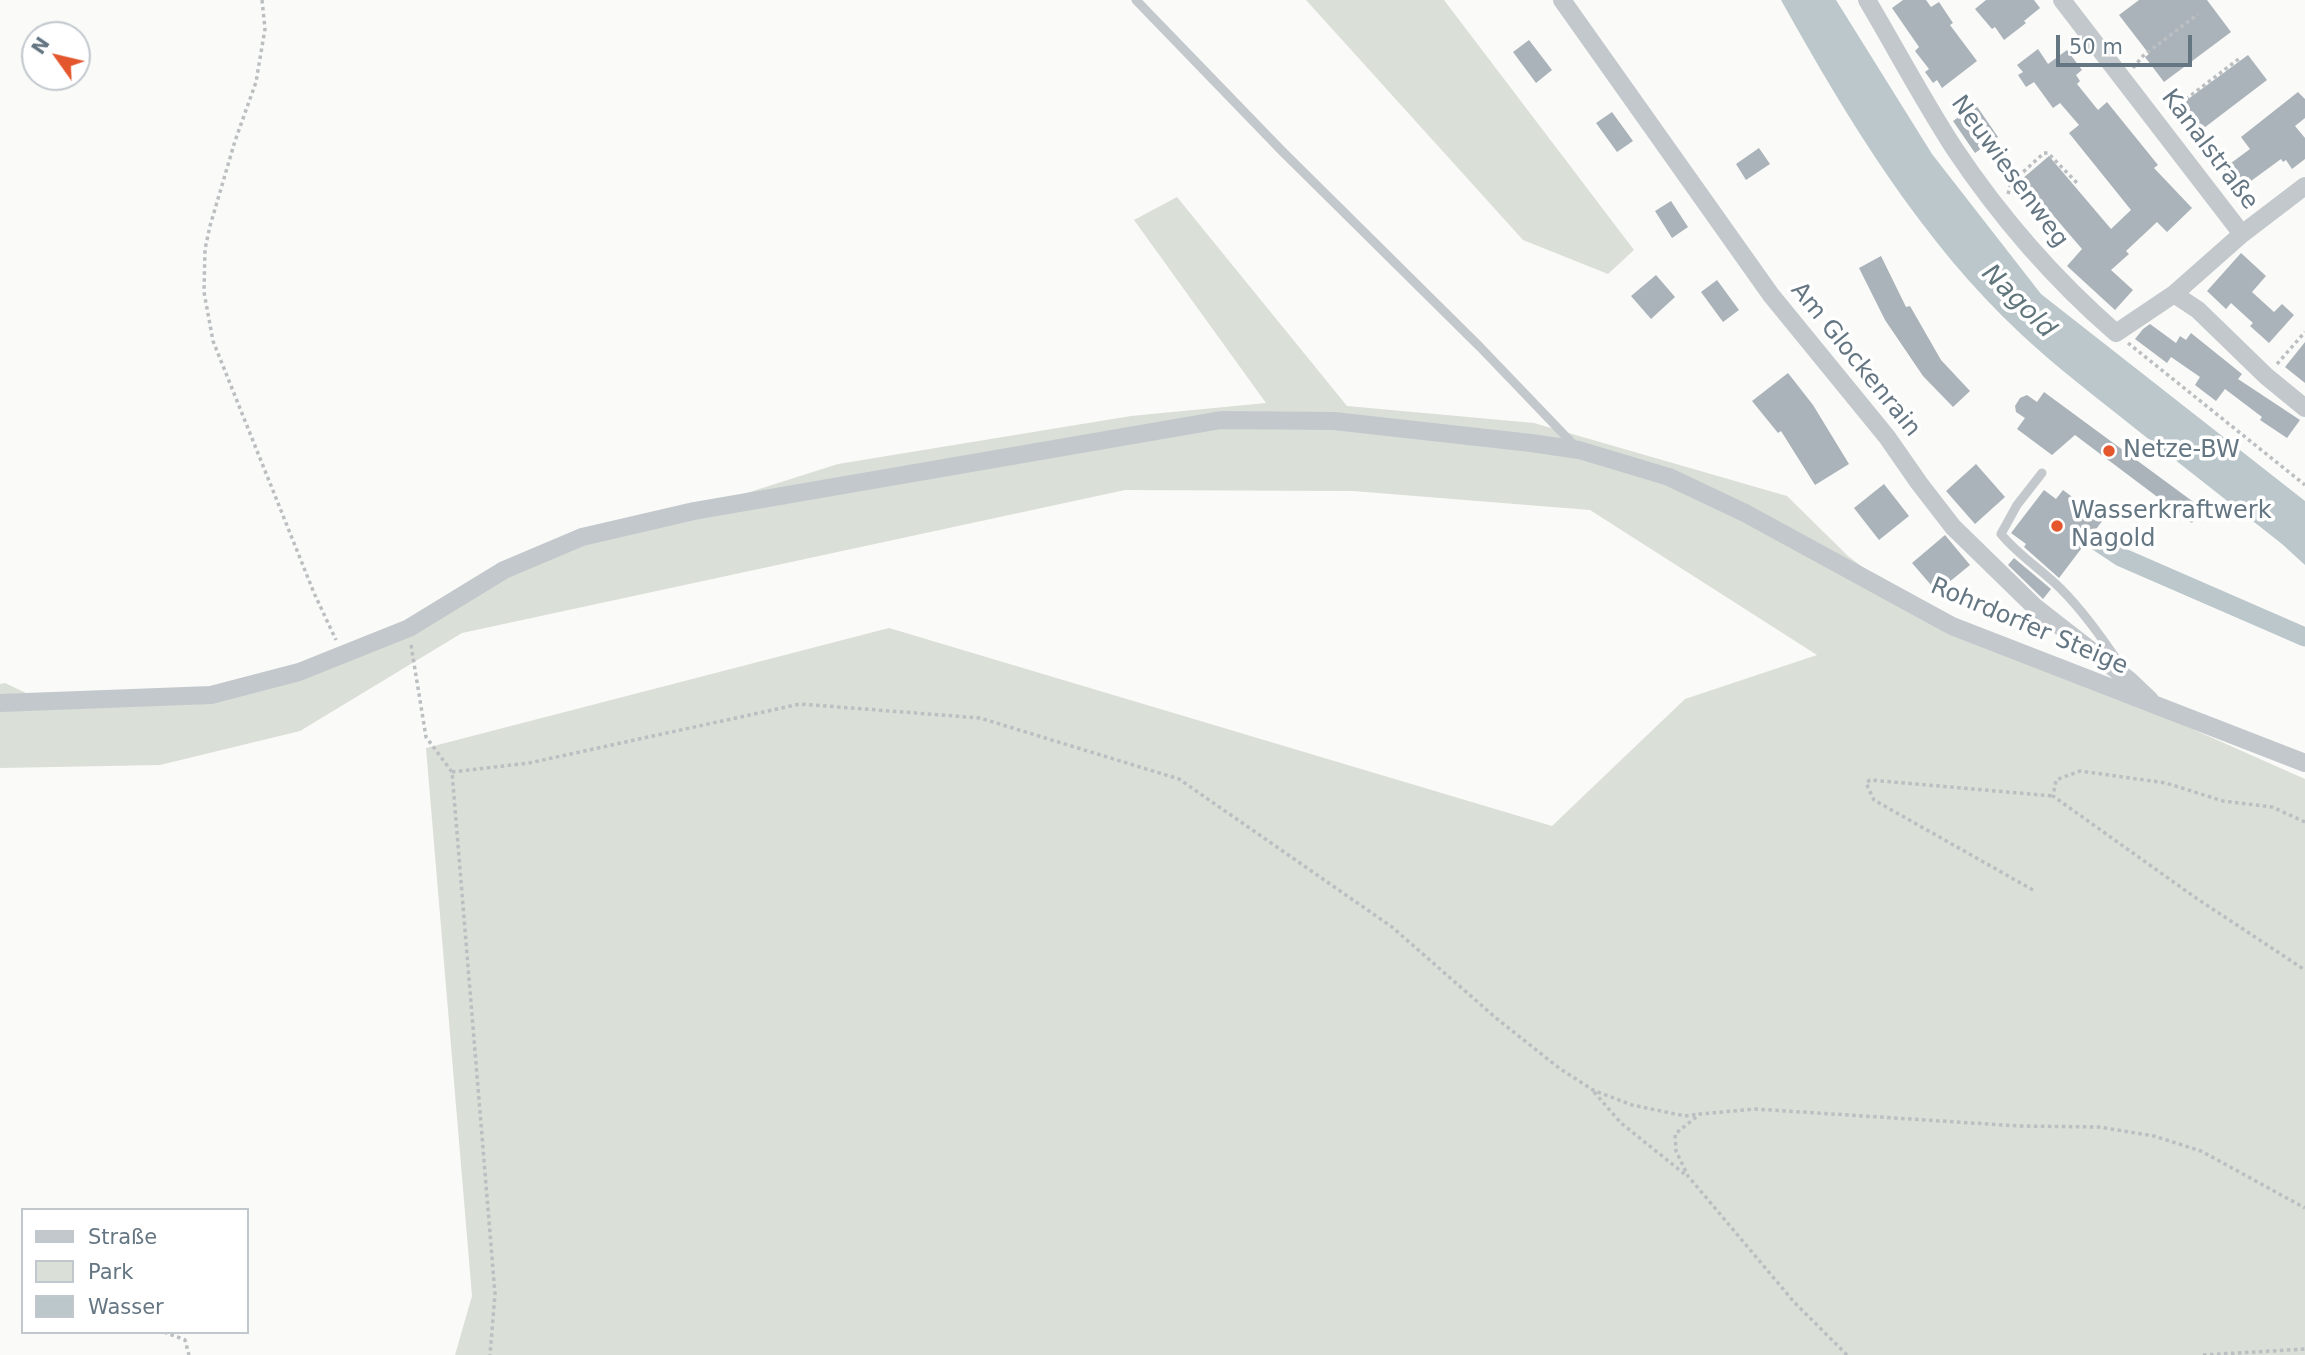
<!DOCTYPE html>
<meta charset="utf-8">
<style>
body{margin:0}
#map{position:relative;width:2305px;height:1355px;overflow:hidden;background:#fafaf8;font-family:"DejaVu Sans",sans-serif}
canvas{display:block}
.legend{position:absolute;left:21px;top:1208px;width:228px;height:126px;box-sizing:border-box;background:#fff;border:2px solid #c1c8cd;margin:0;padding:9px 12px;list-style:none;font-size:21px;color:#657683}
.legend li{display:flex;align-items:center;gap:14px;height:35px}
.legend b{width:35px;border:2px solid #c1c8cd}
.north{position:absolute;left:21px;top:21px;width:70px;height:70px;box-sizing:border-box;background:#fff;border:2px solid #c1c8cd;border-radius:50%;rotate:304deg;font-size:19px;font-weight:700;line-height:28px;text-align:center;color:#657683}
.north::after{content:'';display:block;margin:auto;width:24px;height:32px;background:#e4572e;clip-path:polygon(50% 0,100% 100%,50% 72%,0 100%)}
.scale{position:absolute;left:2056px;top:35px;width:136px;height:32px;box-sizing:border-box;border:4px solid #657683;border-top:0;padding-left:9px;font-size:21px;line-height:24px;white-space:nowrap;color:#657683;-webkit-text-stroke:5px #fff;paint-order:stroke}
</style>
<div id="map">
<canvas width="2305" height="1355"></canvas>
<ul class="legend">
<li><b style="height:9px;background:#c3c8cc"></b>Straße</li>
<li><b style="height:19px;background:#dadfd7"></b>Park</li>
<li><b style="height:19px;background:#bbc7cb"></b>Wasser</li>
</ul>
<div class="north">N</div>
<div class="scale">50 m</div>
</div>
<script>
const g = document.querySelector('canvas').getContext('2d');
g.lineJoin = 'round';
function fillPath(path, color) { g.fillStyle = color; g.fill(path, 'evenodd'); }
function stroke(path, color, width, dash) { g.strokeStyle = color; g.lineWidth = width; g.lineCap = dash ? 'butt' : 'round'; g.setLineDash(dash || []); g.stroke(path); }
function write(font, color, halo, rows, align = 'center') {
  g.font = font + ' "DejaVu Sans",sans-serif'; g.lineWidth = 7; g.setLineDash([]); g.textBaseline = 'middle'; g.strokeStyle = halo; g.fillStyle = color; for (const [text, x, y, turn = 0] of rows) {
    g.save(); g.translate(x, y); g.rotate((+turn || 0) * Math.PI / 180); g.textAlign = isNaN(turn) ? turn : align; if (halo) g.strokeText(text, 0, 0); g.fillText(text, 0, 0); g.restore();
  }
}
fillPath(new Path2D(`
 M 1306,0 L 1444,0 L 1634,250 L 1608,274 L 1523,240 Z
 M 1177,197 L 1347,406 L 1534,423 L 1787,496 L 1848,556 L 1930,618 L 2109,692 L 2305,779 L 2305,1355 L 455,1355 L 472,1296 L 426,748 L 889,628 L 1552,826 L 1685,699 L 1817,655 L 1590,510 L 1353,491 L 1125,490 L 462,633 L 300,731 L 160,765 L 0,768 L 0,684 L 5,683 L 43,701 L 211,695 L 408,628 L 504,570 L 838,464 L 1131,416 L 1266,403 L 1134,220 Z`), '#dadfd7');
fillPath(new Path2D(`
 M 1781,0 L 1836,0 L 1932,154 L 2041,294 L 2305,501 L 2305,565 L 2282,544 C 2232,505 2182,465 2132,426 C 2095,396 2056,367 2022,335 C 1921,241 1848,120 1781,0 Z`), '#bbc7cb');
stroke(new Path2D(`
 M 2097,541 L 2121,557 L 2305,637`), '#bbc7cb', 19);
fillPath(new Path2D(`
 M 1903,0 L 1926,0 L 1931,7 L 1939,2 L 1953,23 L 1950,25 L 1977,61 L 1942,88 L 1937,80 L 1933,83 L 1925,72 L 1929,69 L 1915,51 L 1919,47 L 1892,8 Z
 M 1986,0 L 2034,0 L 2040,8 L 2024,21 L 2026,23 L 2004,40 L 1995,27 L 1992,29 L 1975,9 Z
 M 2139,0 L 2207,0 L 2231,32 L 2164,82 L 2145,57 L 2149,54 L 2119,15 Z
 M 1529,40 L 1552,70 L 1536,83 L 1513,52 Z
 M 2038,49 L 2048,64 L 2067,50 L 2082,70 L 2076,75 L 2080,81 L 2077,84 L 2098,110 L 2107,102 L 2158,165 L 2154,168 L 2192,208 L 2167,232 L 2157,222 L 2126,251 L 2129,254 L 2111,270 L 2133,290 L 2115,310 L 2067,266 L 2082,249 L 2022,179 L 2049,156 L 2111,229 L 2131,210 L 2069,133 L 2079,125 L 2060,103 L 2053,108 L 2034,82 L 2026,87 L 2018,75 L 2023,72 L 2017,65 Z
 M 2248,55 L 2267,80 L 2200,131 L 2180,105 Z
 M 2298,92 L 2305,99 L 2305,118 L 2295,126 L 2305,138 L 2305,159 L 2292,169 L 2286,160 L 2283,162 L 2281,159 L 2251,181 L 2248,177 L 2236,186 L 2223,169 L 2250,149 L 2241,137 Z
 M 1976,105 L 1998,137 L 1975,153 L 1953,121 Z
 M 1612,112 L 1633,141 L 1617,152 L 1596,123 Z
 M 1759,148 L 1770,164 L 1746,180 L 1736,164 Z
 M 1671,201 L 1688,227 L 1672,238 L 1655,211 Z
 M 2241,253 L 2266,276 L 2252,292 L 2274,312 L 2282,304 L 2294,315 L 2269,343 L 2250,326 L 2253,323 L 2231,303 L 2226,309 L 2207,291 Z
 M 1881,256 L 1906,307 L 1910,306 L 1941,360 L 1970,391 L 1953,407 L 1923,376 L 1885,320 L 1859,268 Z
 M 1656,275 L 1675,297 L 1651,319 L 1631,296 Z
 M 1717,280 L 1739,310 L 1723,322 L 1701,292 Z
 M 2150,324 L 2176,343 L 2180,336 L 2186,340 L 2191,333 L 2242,374 L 2238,379 L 2300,420 L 2287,438 L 2260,420 L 2262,417 L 2225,389 L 2216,401 L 2195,385 L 2200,377 L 2171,357 L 2167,363 L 2135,339 L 2143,329 Z
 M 2305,342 L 2305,383 L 2285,367 Z
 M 1788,373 L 1813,405 L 1849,464 L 1815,485 L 1781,431 L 1778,433 L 1752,401 Z
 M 2044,392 L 2203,509 L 2192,523 L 2075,435 L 2052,455 L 2017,429 L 2025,418 L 2016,412 L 2015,406 L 2020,398 L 2027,395 L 2037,402 Z
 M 1976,464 L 2005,497 L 1975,524 L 1946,491 Z
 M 1884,484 L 1909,516 L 1879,540 L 1854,508 Z
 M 2044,490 L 2056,499 L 2063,490 L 2103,520 L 2059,578 L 2024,547 L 2026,544 L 2011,533 Z
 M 1945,535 L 1970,565 L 1937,592 L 1912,563 Z
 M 2014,558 L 2051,589 L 2043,599 L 2008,565 Z`), '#aab3b9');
stroke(new Path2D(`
 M 262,0 L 265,29 L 256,82 L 235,141 L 210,226 L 205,249 L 204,292 L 213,341 L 314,593 L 336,640
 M 2133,68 L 2143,56 L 2198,14
 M 2169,112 L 2240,58
 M 2008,194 L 2011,183 L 2044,153 L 2048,153 L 2077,183
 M 2128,343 L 2305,485
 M 2277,364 L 2305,332
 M 411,645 L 426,737 L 452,772 L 495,1294 L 490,1355
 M 452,772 L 529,763 L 800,704 L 980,718 L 1179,779 L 1392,927 L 1496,1018 L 1559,1068 L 1593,1090 L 1632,1105 L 1685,1116 L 1700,1114
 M 2305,822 L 2272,807 L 2223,801 L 2166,783 L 2080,771 L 2056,780 L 2053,796 L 2196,898 L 2305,970
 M 2033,890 L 1874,800 L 1866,783 L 1870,780 L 2053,796
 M 1594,1092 L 1621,1123 L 1687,1176
 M 164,1332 L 185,1340 L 189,1355
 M 1847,1355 L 1794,1302 L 1688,1176 L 1676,1151 L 1675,1134 L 1700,1114 L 1755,1109 L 2019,1126 L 2099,1127 L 2154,1136 L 2201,1151 L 2305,1208
 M 2203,1355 L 2305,1349`), '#bbbfc2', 3.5, [3.5, 3.5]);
stroke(new Path2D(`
 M 1136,0 L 1282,151 L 1480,347 L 1575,446
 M 2042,473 L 2017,505 L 2001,534 C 2018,555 2041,569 2061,589 C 2084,612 2103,639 2121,666`), '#c3c8cc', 9);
stroke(new Path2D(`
 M 1562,0 L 1771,295 L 1887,437 L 1919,483 L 1953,527 L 2034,606 L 2129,680 L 2150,700
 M 1867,0 C 1896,49 1923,100 1954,148 C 2000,217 2054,279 2116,333 L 2174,294 L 2242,234
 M 2062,0 L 2242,234 L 2305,186
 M 2174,294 L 2198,310 L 2266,376 L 2305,408
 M 0,703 L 211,695 L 299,672 L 409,628 L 504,570 L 582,537 L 694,511 L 1221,420 L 1334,421 L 1531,443 L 1579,450 L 1669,477 L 1745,513 L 1952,626 L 2305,763`), '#c3c8cc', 18);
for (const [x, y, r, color] of [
 [2109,451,7,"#e4572e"],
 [2057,526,7,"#e4572e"]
]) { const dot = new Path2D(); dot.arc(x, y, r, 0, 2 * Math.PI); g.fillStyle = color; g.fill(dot); stroke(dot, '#fff', 2.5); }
write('24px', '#657683', '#fff', [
 ["Kanalstraße",2209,150,53],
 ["Neuwiesenweg",2009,172,54],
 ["Am Glockenrain",1855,360,51],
 ["Rohrdorfer Steige",2029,627,23]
]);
write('24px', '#657683', '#fff', [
 ["Netze-BW",2123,451],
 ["Wasserkraftwerk",2071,512],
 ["Nagold",2071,540]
], 'left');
write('italic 26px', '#60757c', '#fff', [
 ["Nagold",2018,302,45]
]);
</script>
